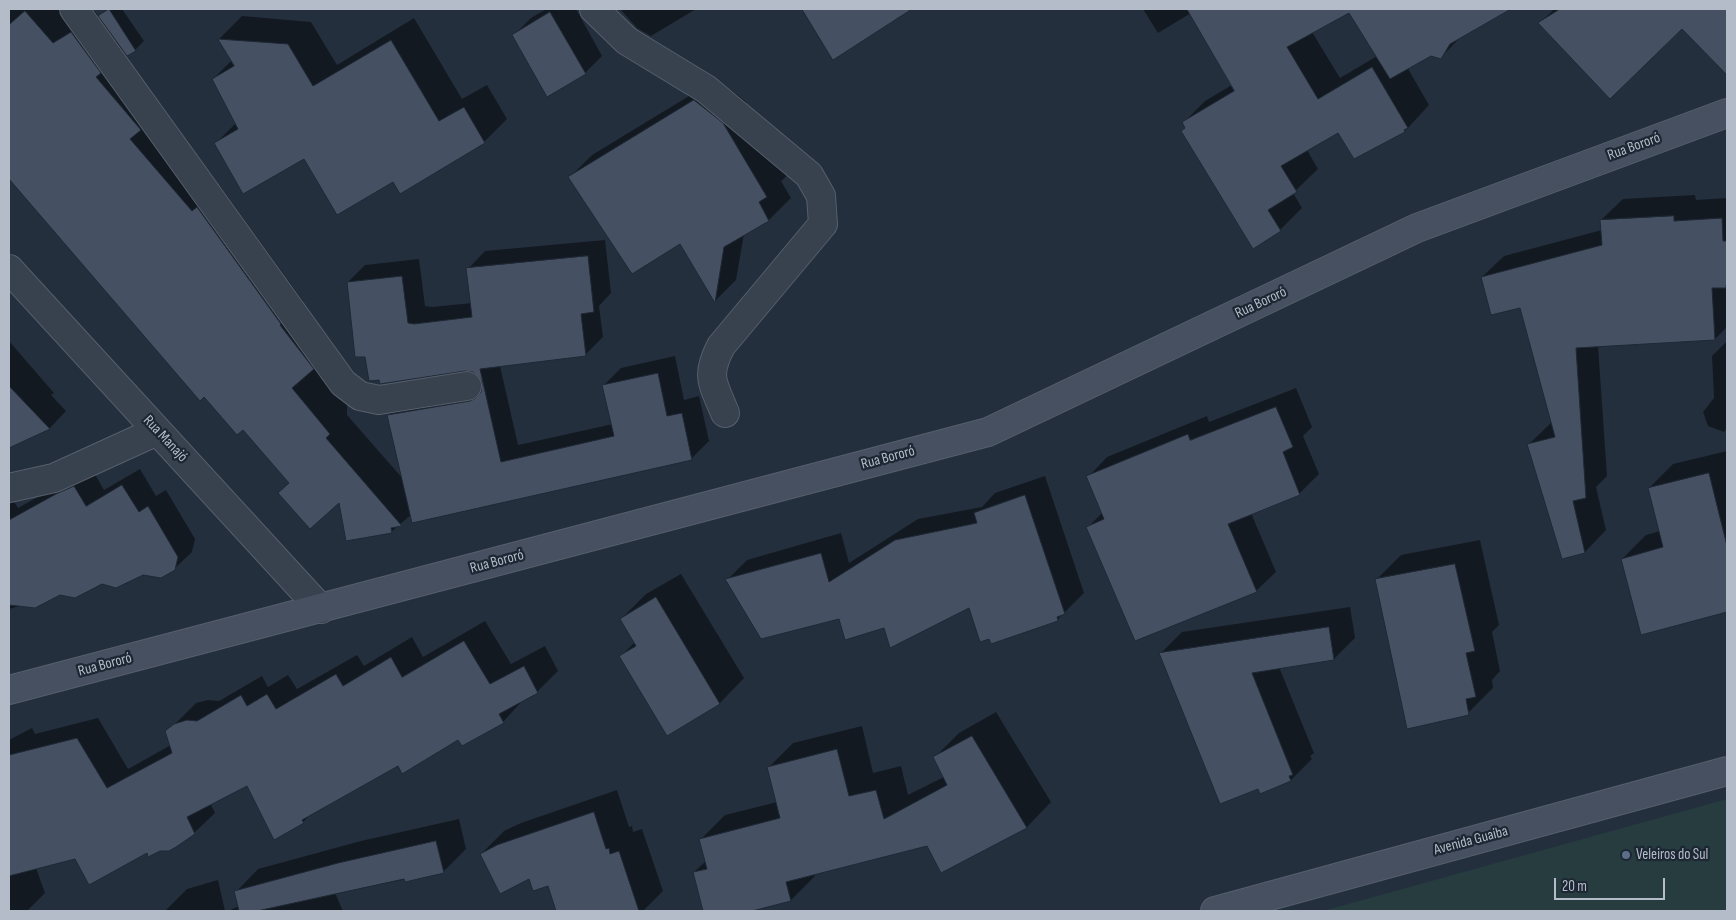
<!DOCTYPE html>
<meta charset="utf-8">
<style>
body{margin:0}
#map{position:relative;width:1736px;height:920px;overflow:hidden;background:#242f3e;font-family:"Sofia Sans Condensed",sans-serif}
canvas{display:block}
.frame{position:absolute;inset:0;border:10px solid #b4bcc9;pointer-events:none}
.scale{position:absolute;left:1554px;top:878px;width:111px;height:22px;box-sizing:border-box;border:2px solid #b4bcc9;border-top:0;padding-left:6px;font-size:15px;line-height:18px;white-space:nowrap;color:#b4bcc9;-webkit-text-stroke:4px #1d2633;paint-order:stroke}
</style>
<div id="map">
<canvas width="1736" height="920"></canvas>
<div class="frame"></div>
<div class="scale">20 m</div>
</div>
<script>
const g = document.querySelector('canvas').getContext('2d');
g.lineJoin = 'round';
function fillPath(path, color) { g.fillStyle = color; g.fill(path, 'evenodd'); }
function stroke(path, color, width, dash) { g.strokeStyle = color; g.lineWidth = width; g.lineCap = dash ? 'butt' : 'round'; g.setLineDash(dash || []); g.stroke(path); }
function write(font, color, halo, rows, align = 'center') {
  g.font = font + ' "Sofia Sans Condensed",sans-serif'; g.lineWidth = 4.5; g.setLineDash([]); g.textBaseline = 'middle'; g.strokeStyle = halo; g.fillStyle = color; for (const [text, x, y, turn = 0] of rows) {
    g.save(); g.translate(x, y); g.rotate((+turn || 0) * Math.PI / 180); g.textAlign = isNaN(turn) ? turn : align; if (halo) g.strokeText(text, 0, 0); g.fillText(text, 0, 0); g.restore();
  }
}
fillPath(new Path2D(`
 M 1727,799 L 1727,911 L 1323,911 Z`), '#263c3f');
fillPath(new Path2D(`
 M 9,9 L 64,9 L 75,22 L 94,10 L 99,17 L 107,9 L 122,9 L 144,41 L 135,50 L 124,49 L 118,54 L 163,107 L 152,117 L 215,190 L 220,186 L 303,301 L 301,302 L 335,346 L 314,366 L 347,405 L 347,415 L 404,480 L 389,415 L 406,398 L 484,384 L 480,376 L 348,282 L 365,265 L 419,259 L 425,306 L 432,307 L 472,303 L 468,269 L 485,251 L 605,240 L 611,293 L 599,306 L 603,337 L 586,354 L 500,366 L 518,445 L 613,424 L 603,386 L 621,368 L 675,356 L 684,400 L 699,396 L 709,441 L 691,459 L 412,514 L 391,532 L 340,500 L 290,482 L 243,428 L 205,395 L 200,399 L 9,177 Z
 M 546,9 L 576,9 L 602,56 L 585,73 L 513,36 L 531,18 Z
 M 620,9 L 696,9 L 651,36 L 637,28 Z
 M 803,9 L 910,9 L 833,58 Z
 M 1143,9 L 1336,9 L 1312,32 L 1340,78 L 1377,56 L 1348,9 L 1500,9 L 1487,21 L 1462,36 L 1440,58 L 1431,54 L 1407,67 L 1429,105 L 1405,131 L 1339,131 L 1307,150 L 1318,169 L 1293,193 L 1302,208 L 1280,230 L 1253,247 L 1183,123 L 1205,101 L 1232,85 L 1191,13 L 1158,33 Z
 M 1554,9 L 1727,9 L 1727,67 L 1724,70 L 1682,27 L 1539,24 Z
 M 242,16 L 311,22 L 337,65 L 414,18 L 462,99 L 487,85 L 507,119 L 484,142 L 400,192 L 393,180 L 304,158 L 216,143 L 236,123 L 213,79 L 232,60 L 219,39 Z
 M 717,79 L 745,101 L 789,174 L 781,181 L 791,198 L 769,220 L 744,234 L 736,280 L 715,301 L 680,242 L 570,177 L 592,155 Z
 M 1695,195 L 1696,200 L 1727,198 L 1727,327 L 1715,339 L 1598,346 L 1607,476 L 1596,487 L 1606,530 L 1585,552 L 1563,558 L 1529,444 L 1552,422 L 1521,307 L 1482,277 L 1504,256 L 1602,230 L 1601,220 L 1623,199 Z
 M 9,341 L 54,393 L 51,395 L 66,411 L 50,428 L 9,446 Z
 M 1727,341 L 1727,428 L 1724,432 L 1708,426 L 1703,412 L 1714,398 L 1712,356 Z
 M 1296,388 L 1312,427 L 1303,436 L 1319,474 L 1299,494 L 1251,513 L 1276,572 L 1256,591 L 1088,527 L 1103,512 L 1088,477 L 1107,457 L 1207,416 L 1209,422 Z
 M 1727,451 L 1727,610 L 1642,634 L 1622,559 L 1646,535 L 1660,531 L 1649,488 L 1673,464 Z
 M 92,469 L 104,490 L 140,469 L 156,496 L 166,490 L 195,539 L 192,552 L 174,569 L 142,573 L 102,583 L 9,609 L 9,500 L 12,498 L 18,508 L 74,477 Z
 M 1045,476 L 1084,593 L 1057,620 L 970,606 L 884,626 L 840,618 L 727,580 L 747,560 L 841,533 L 849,563 L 918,519 L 982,507 L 995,493 Z
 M 1480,540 L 1499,625 L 1492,632 L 1500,671 L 1492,680 L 1493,688 L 1468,713 L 1376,580 L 1401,555 Z
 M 681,574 L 744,678 L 720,703 L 668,734 L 621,656 L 635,642 L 621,619 L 646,594 Z
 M 1350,607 L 1355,638 L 1334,659 L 1279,667 L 1314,753 L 1310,756 L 1312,759 L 1291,780 L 1161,653 L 1182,632 Z
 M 485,621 L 511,664 L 545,646 L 558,671 L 537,692 L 523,700 L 503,722 L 398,765 L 312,813 L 303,822 L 247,784 L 210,803 L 215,813 L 194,833 L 148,851 L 75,858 L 36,868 L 45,893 L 27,911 L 9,911 L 9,740 L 32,728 L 35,734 L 98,718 L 128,769 L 171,745 L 167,732 L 196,703 L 208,700 L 219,701 L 262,676 L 268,687 L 288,675 L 297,689 L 357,655 L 364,666 L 412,637 L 423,657 Z
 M 996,712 L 1051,802 L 1027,827 L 941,871 L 928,845 L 814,873 L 815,876 L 791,900 L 747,911 L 704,911 L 694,872 L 706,861 L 701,839 L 725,815 L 777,802 L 769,767 L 793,743 L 862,726 L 873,773 L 901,766 L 908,795 L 944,777 L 934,758 L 959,733 Z
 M 617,790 L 629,827 L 632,826 L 633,832 L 642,829 L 663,891 L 643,911 L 557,911 L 549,884 L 481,854 L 504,831 L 521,823 Z
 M 459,819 L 466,849 L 443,872 L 335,893 L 343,911 L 261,911 L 264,908 L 251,911 L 228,911 L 239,906 L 236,892 L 258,869 L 361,841 Z
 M 218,880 L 225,911 L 165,911 L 187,889 Z`), '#0007');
const building = new Path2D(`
 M 109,9 L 136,51 L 127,56 L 98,16 Z
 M 802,9 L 912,9 L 833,60 Z
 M 1187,9 L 1511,9 L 1450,44 L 1441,59 L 1431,56 L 1390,79 L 1349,13 L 1287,47 L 1318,99 L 1372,67 L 1408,128 L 1404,130 L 1405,132 L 1354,159 L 1338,133 L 1281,166 L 1297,192 L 1268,210 L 1281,231 L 1253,249 L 1181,131 L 1185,128 L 1182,122 L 1234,91 Z
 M 1560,9 L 1727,9 L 1727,75 L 1682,29 L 1610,99 L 1538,23 Z
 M 25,11 L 53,43 L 71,32 L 101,73 L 96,77 L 141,130 L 130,139 L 192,211 L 197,207 L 281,324 L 280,325 L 314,369 L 292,388 L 330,434 L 326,438 L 402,526 L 391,528 L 392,533 L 346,541 L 339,503 L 310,529 L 278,493 L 289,483 L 243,430 L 237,435 L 204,397 L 200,401 L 9,179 L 9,25 Z
 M 550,12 L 586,74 L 547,97 L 512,35 Z
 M 218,39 L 288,44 L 313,86 L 391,40 L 439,121 L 464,107 L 485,143 L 400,194 L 393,182 L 337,215 L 304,159 L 243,194 L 214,143 L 238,129 L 212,79 L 234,66 Z
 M 694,100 L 723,123 L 767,197 L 759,202 L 769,221 L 724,247 L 715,303 L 680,244 L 632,274 L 568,177 Z
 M 1674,216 L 1674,221 L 1722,218 L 1723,241 L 1727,241 L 1727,279 L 1726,288 L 1712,288 L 1715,340 L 1576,348 L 1586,498 L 1573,501 L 1585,553 L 1562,559 L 1527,444 L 1555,437 L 1520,308 L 1491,315 L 1481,277 L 1602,245 L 1600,220 Z
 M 588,256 L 594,312 L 581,314 L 586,356 L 480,369 L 501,462 L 614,436 L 602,385 L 658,373 L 667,416 L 682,413 L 692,460 L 412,523 L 387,415 L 470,401 L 476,398 L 481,392 L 482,383 L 479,377 L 473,372 L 465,371 L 380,384 L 379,380 L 369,381 L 365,357 L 355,357 L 347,282 L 402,276 L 408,323 L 414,324 L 472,317 L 466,268 Z
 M 9,386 L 50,429 L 9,448 Z
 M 1276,407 L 1293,447 L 1283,452 L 1300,495 L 1228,524 L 1257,592 L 1135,641 L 1086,527 L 1104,519 L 1086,476 L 1188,434 L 1190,440 Z
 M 1709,473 L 1727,546 L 1727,612 L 1641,635 L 1621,559 L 1663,547 L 1648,488 Z
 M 122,485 L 139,512 L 148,506 L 178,557 L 175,570 L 161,578 L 143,575 L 116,588 L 102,584 L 75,598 L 60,595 L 35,608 L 9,605 L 9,520 L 56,494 L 74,486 L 86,506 Z
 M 1025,495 L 1065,614 L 1057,617 L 1058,621 L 991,644 L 989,639 L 980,642 L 969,608 L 890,648 L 884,628 L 845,640 L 839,619 L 761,639 L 725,579 L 821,553 L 829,582 L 895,540 L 977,523 L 974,513 Z
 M 1455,564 L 1475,651 L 1466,653 L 1476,697 L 1466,699 L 1469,715 L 1407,729 L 1375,579 Z
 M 656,597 L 720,704 L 667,736 L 619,656 L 636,646 L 620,619 Z
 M 1329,627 L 1334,660 L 1252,673 L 1293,775 L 1289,776 L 1291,781 L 1260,794 L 1258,789 L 1220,804 L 1159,653 Z
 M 464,641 L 490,684 L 524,666 L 538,693 L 499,714 L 504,723 L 462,746 L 458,740 L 402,774 L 398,766 L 302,820 L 304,823 L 274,840 L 247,786 L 187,817 L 195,834 L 176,847 L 169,851 L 160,851 L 148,857 L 147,853 L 89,885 L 75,859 L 9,876 L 9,755 L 77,738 L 107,788 L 172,753 L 165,731 L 174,724 L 187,720 L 197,721 L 241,695 L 247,706 L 267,694 L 276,709 L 336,674 L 343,686 L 391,657 L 402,677 Z
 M 972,736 L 1027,828 L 941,873 L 927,846 L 786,882 L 791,901 L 752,911 L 703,911 L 693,872 L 707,869 L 699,839 L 780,818 L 767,767 L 837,749 L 849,796 L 876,790 L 884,819 L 947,785 L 933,757 Z
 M 594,812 L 606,849 L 609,848 L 610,854 L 619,851 L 639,911 L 556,911 L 548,886 L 533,891 L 529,879 L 500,894 L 480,854 L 497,845 Z
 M 436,841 L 444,873 L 405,882 L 404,879 L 257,911 L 239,911 L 234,891 L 338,863 Z`);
fillPath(building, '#455162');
stroke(building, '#1f2835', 1);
const street = new Path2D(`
 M 74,9 L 343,383 L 360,396 L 379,400 L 467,386
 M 594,9 L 627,41 L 706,89 L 809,175 L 821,196 L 823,224 L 721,346 C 705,377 713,383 725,413
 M 9,269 L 321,609
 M 9,488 L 54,478 L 157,431`);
const secondary = new Path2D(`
 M 9,690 L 988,432 L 1417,228 L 1727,113
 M 1215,911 L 1727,771`);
stroke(street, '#565f6c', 30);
stroke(secondary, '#565f6c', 30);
stroke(street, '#38414e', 28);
stroke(secondary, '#465061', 28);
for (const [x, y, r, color] of [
 [1626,855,5,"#5c6f8a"]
]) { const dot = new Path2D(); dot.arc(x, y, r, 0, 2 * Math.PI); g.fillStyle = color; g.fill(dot); stroke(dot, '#1d2633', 2); }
write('15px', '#b4bcc9', '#1d2633', [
 ["Rua Bororó",1634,147,-20],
 ["Rua Bororó",1261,303,-25],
 ["Rua Manajó",165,439,47],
 ["Rua Bororó",888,458,-15],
 ["Rua Bororó",497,562,-15],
 ["Rua Bororó",105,665,-15],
 ["Avenida Guaíba",1471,841,-15]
]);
write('15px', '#b4bcc9', '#1d2633', [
 ["Veleiros do Sul",1636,855]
], 'left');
</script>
